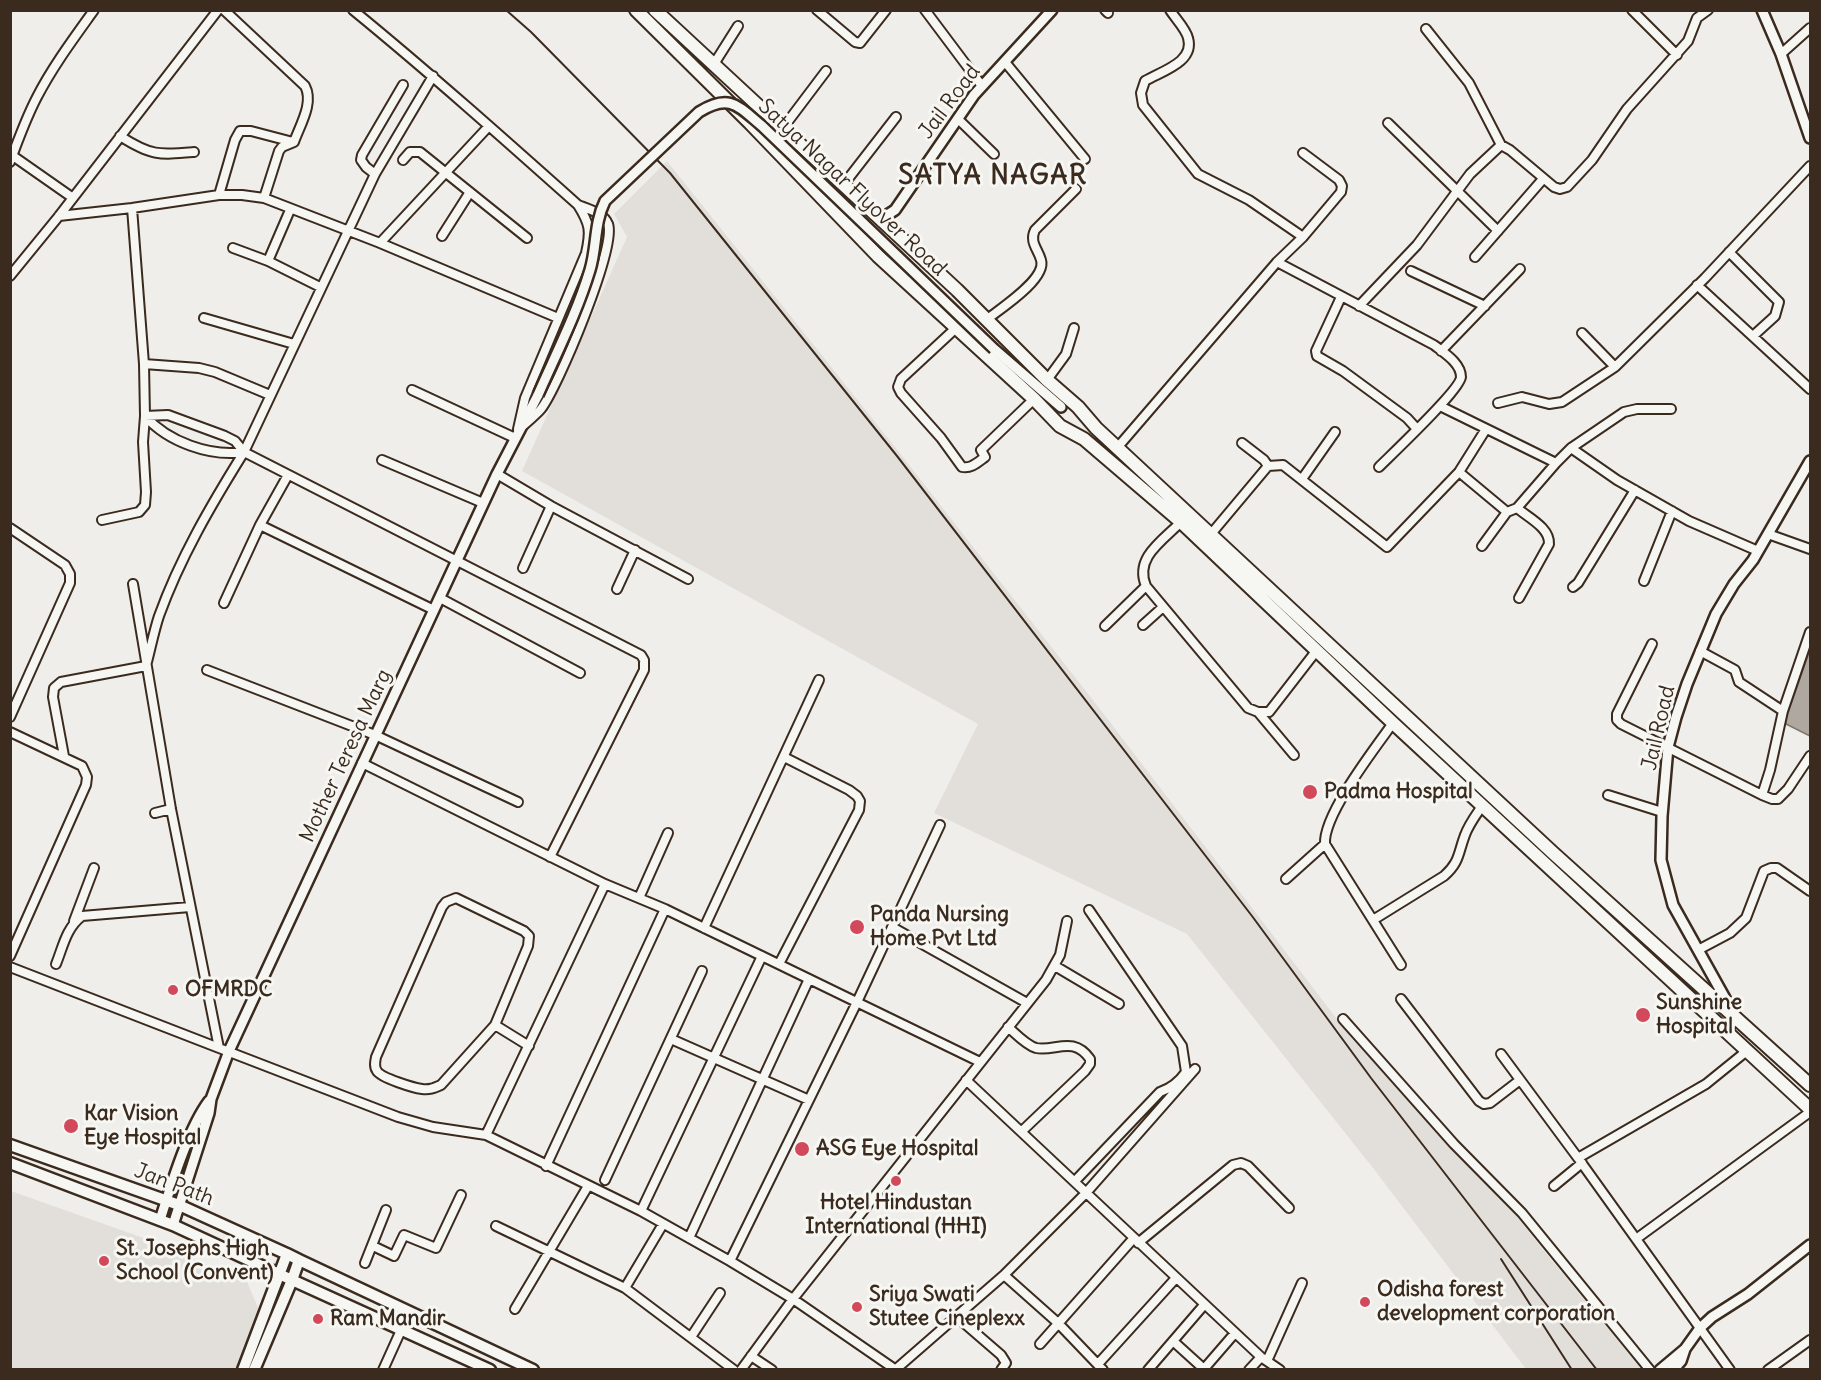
<!DOCTYPE html>
<style>
body{margin:0}
#map{position:relative;width:1821px;height:1380px;overflow:hidden;background:#efeeea;font-family:Delius,sans-serif}
canvas{display:block}
.frame{position:absolute;inset:0;border:12px solid #3b2a1e;pointer-events:none}
</style>
<div id="map">
<canvas width="1821" height="1380"></canvas>
<div class="frame"></div>
</div>
<script>
const g = document.querySelector('canvas').getContext('2d');
g.lineJoin = 'round';
function fillPath(path, color) { g.fillStyle = color; g.fill(path, 'evenodd'); }
function stroke(path, color, width, dash) { g.strokeStyle = color; g.lineWidth = width; g.lineCap = dash ? 'butt' : 'round'; g.setLineDash(dash || []); g.stroke(path); }
function write(font, color, halo, rows, align = 'center') {
  g.font = font + ' Delius,sans-serif'; g.lineWidth = 6; g.setLineDash([]); g.textBaseline = 'middle'; g.strokeStyle = halo; g.fillStyle = color; for (const [text, x, y, turn = 0] of rows) {
    g.save(); g.translate(x, y); g.rotate((+turn || 0) * Math.PI / 180); g.textAlign = isNaN(turn) ? turn : align; if (halo) g.strokeText(text, 0, 0); g.fillText(text, 0, 0); g.restore();
  }
}
fillPath(new Path2D(`
 M 667,161 L 895,447 L 1103,713 L 1353,1040 L 1460,1143 L 1536,1241 L 1641,1369 L 1526,1369 L 1373,1168 L 1187,934 L 934,813 L 978,724 L 522,471 L 627,237 L 614,214 Z
 M 11,1191 L 149,1240 L 247,1282 L 259,1310 L 236,1369 L 11,1369 Z`), '#e2dfdb');
const water = new Path2D(`
 M 1810,650 L 1810,736 L 1786,724 L 1785,721 Z`);
fillPath(water, '#afa8a1');
stroke(water, '#81766d', 1.5);
const minor = new Path2D(`
 M 224,10 L 305,86 C 314,103 300,125 294,142 L 282,147 L 279,151 L 264,198
 M 353,10 C 430,73 504,139 578,205 C 590,224 591,231 586,253 L 525,398 L 518,429
 M 817,10 L 855,42 L 860,43 L 886,10
 M 925,10 L 982,86
 M 1105,10 L 1108,13
 M 1170,10 C 1175,18 1186,29 1188,38 C 1195,62 1162,71 1145,81 L 1141,93 L 1143,105 L 1198,174 L 1249,200 L 1303,237 L 1277,262
 M 1632,10 L 1677,55
 M 1426,29 L 1469,83 L 1501,145
 M 1781,54 L 1810,28
 M 1005,62 L 1085,159
 M 714,64 L 738,26
 M 433,76 L 375,174 L 244,452 L 641,655 L 644,660 L 644,670 L 550,857
 M 958,119 L 994,154
 M 1388,123 L 1498,231
 M 783,128 L 826,71
 M 120,136 C 151,156 159,155 194,152
 M 13,156 L 73,198
 M 403,160 L 410,152 L 420,152 L 527,238
 M 10,162 C 18,140 26,118 37,97 C 53,66 74,38 94,10
 M 375,174 L 366,167 L 361,160 L 362,155 L 403,85
 M 844,184 L 896,117
 M 219,195 L 235,140 L 240,131 L 251,131 L 293,142
 M 132,208 L 144,364 L 145,416 C 168,442 210,457 244,452
 M 59,216 L 132,208 L 219,195 L 242,195 L 264,198 L 380,243 L 558,318
 M 442,236 L 470,192
 M 1303,237 L 1341,192 L 1342,186 L 1339,180 L 1303,153
 M 380,243 L 489,126
 M 233,248 L 268,261 L 320,287
 M 1729,252 L 1779,302 L 1775,316 L 1753,336
 M 1475,257 L 1543,179
 M 268,261 L 290,210
 M 1411,271 L 1485,306
 M 10,276 L 59,216 L 218,10
 M 1697,285 L 1810,389
 M 1341,297 L 1316,351 L 1317,356 L 1343,371 L 1407,418 L 1417,429
 M 1359,306 L 1417,245 L 1470,174 L 1501,145 L 1510,150 L 1554,187 L 1560,189 L 1567,187 L 1592,160 L 1627,109 L 1688,41 L 1697,18 L 1708,10
 M 204,318 L 294,344
 M 986,320 C 1000,309 1047,279 1041,260 C 1038,249 1029,242 1035,230 L 1076,189
 M 956,328 L 901,379 L 898,387 L 901,393 L 941,438 L 962,467 C 971,469 978,462 985,457 L 981,450 L 1034,399
 M 1582,333 L 1615,367 L 1705,278 L 1810,166
 M 1441,351 L 1520,269
 M 144,364 L 199,368 L 215,372 L 270,395
 M 1047,380 L 1066,354 L 1074,328
 M 412,390 L 515,438
 M 1498,403 L 1522,397 L 1549,404 L 1562,402 L 1615,367
 M 1440,406 L 1556,463 L 1571,448 L 1617,480 L 1689,521 L 1758,551
 M 524,425 C 529,420 536,415 541,409 C 557,389 617,247 608,224 C 604,213 588,209 578,205
 M 1117,448 L 1277,262 L 1434,345 C 1444,353 1461,363 1461,377 C 1460,390 1392,454 1379,467
 M 1571,448 L 1624,412 L 1637,409 L 1671,409
 M 382,460 L 483,503
 M 1268,466 L 1283,465 L 1387,547 L 1459,472 L 1486,429
 M 1459,472 L 1507,512 L 1517,508 L 1556,463
 M 497,474 L 551,506 L 688,579
 M 1302,479 L 1335,432
 M 1517,508 C 1529,518 1550,528 1549,544 L 1519,598
 M 102,520 L 139,512 L 145,505 L 146,492 L 143,442 L 145,416 L 168,415 L 225,436 L 235,441 L 244,452
 M 1181,522 C 1162,541 1134,558 1146,586 L 1248,708 L 1258,712 L 1269,712 L 1317,650
 M 260,525 L 434,610
 M 10,528 L 65,565 L 70,574 L 70,583 L 10,717
 M 1211,534 L 1268,466 L 1264,460 L 1242,443
 M 1768,534 L 1810,549
 M 1482,546 L 1507,512
 M 523,568 L 551,506
 M 1644,581 L 1672,511
 M 133,584 L 171,809 L 219,1048 L 398,1117 L 433,1127 L 486,1135 L 641,1211 L 730,1261 L 793,1299 L 896,1370
 M 1573,587 L 1578,583 L 1635,490
 M 617,589 L 635,550
 M 440,598 L 580,673
 M 224,603 L 260,525 L 288,475
 M 1143,625 L 1163,607
 M 1105,626 L 1146,586
 M 1652,644 L 1617,714 L 1617,720 L 1621,724 L 1762,795 L 1770,770 L 1783,711 L 1739,682 L 1735,670 L 1700,651
 M 147,662 C 151,647 154,631 159,616 C 180,558 211,505 244,452
 M 207,670 L 375,735 L 518,802
 M 1783,711 L 1810,632
 M 1258,712 L 1294,755
 M 1393,723 C 1375,748 1323,815 1325,844 L 1401,965
 M 10,732 L 82,766 L 87,777 L 86,785 L 10,956
 M 64,756 L 53,697 L 54,688 L 61,682 L 146,666
 M 362,763 L 605,884 L 665,909 L 980,1062
 M 1608,795 L 1662,812
 M 1762,795 L 1772,799 L 1778,799 L 1788,789 L 1810,756
 M 155,813 L 171,809
 M 1286,879 L 1325,844
 M 639,898 L 668,833
 M 1373,920 L 1444,876 C 1460,862 1458,853 1465,835 C 1469,824 1476,815 1482,806
 M 74,921 L 94,868
 M 892,927 L 1027,1003
 M 704,928 L 819,680
 M 1698,950 L 1730,933 L 1746,918 L 1764,871 L 1771,868 L 1777,868 L 1810,891
 M 56,964 C 63,947 66,928 82,916 L 190,907
 M 779,964 L 859,810 L 860,801 L 857,796 L 849,790 L 784,757
 M 1055,966 L 1119,1004
 M 10,967 L 219,1048
 M 1401,999 L 1479,1101 L 1484,1104 L 1490,1103 L 1520,1080
 M 1343,1019 L 1454,1144 L 1522,1213 L 1650,1370
 M 495,1025 L 441,1085 C 434,1088 430,1090 422,1089 C 414,1088 381,1078 377,1071 C 374,1067 375,1062 376,1057 L 442,907 L 446,902 L 456,898 L 524,931 L 529,936 L 528,946 L 495,1025 L 529,1046
 M 1008,1027 C 1016,1034 1026,1045 1036,1048 C 1055,1052 1073,1035 1090,1059 L 1090,1064 L 1085,1071 L 1022,1131
 M 671,1039 L 809,1100
 M 1501,1054 L 1578,1158 L 1706,1084 L 1748,1050
 M 966,1080 L 1261,1357 L 1280,1370
 M 486,1135 L 605,884
 M 1578,1158 L 1730,1370
 M 546,1166 L 665,909
 M 605,1180 L 702,971
 M 1075,1181 L 1160,1092 C 1172,1088 1179,1082 1186,1072 L 1182,1046 L 1089,910
 M 1554,1186 L 1582,1163
 M 641,1211 L 762,956
 M 496,1226 L 625,1288 L 734,1370
 M 689,1238 L 809,979
 M 1636,1239 L 1810,1112
 M 1138,1243 L 1233,1165 L 1241,1163 L 1248,1166 L 1289,1208
 M 373,1246 L 394,1256 L 404,1235 L 436,1248 L 461,1195
 M 730,1261 L 857,1002 L 940,825
 M 365,1263 L 386,1210
 M 1004,1275 L 1058,1323 L 1103,1370
 M 625,1288 L 663,1224
 M 515,1309 L 588,1186
 M 957,1317 L 1001,1355 L 1006,1363 L 1001,1370
 M 691,1337 L 720,1293
 M 1173,1341 L 1205,1370
 M 1040,1344 L 1133,1239
 M 751,1356 L 772,1370
 M 1267,1361 L 1302,1283
 M 1098,1364 L 1176,1278
 M 383,1370 L 402,1328
 M 741,1370 L 793,1299 L 1046,980 L 1060,955 L 1067,921
 M 895,1370 L 1004,1275 L 1085,1194 L 1195,1069
 M 1148,1370 L 1204,1305
 M 1203,1370 L 1235,1333
 M 1249,1370 L 1261,1357
 M 1768,1370 L 1810,1340`);
const tertiary = new Path2D(`
 M 1762,10 L 1781,54 L 1810,138
 M 881,219 L 895,210 L 974,95 L 1052,10
 M 994,349 L 1061,407
 M 1726,1030 L 1736,1018 L 1673,905 L 1661,860 L 1662,816 L 1668,747 L 1676,717 L 1687,684 L 1716,614 L 1734,584 L 1753,560 L 1810,461
 M 160,1220 C 171,1186 188,1129 209,1101
 M 173,1225 L 209,1113 L 211,1099 L 229,1051 L 497,474 L 538,395
 M 1660,1370 L 1685,1349 L 1700,1328 L 1712,1317 L 1748,1294 L 1810,1245
 M 1673,1370 L 1681,1361 L 1685,1349`);
const secondary = new Path2D(`
 M 10,1145 L 179,1205 L 287,1254
 M 10,1163 L 173,1225 L 279,1274 L 292,1280 L 299,1260 L 287,1254 L 243,1370
 M 299,1260 L 533,1370
 M 254,1370 L 292,1280 L 490,1370`);
const primary = new Path2D(`
 M 636,10 L 750,123 L 878,256 L 1034,399 L 1060,426 L 1084,439 L 1181,522 L 1393,723 L 1810,1109
 M 655,10 L 957,290 L 1047,380 L 1078,407 L 1096,428 L 1552,852 L 1810,1085`);
stroke(minor, '#3b2a1e', 12);
stroke(tertiary, '#3b2a1e', 14);
stroke(secondary, '#3b2a1e', 15);
stroke(primary, '#3b2a1e', 16);
stroke(minor, '#f6f6f2', 8);
stroke(tertiary, '#f6f6f2', 9);
stroke(secondary, '#f6f6f2', 10);
stroke(primary, '#f6f6f2', 12);
stroke(new Path2D(`
 M 506,10 L 531,32 L 670,173 L 897,456 L 1252,916 L 1371,1078 L 1597,1370
 M 1501,1259 L 1572,1370`), '#3b2a1e', 2);
const tertiaryBridge = new Path2D(`
 M 538,395 C 556,354 577,313 590,270 C 597,247 594,223 605,201 L 699,112 C 730,93 738,106 762,126 L 994,349`);
stroke(tertiaryBridge, '#3b2a1e', 14, []);
stroke(tertiaryBridge, '#f6f6f2', 9);
for (const [x, y, r, color] of [
 [1310,792,8,"#d1495b"],
 [857,927,8,"#d1495b"],
 [173,990,6,"#d1495b"],
 [1643,1015,8,"#d1495b"],
 [71,1126,8,"#d1495b"],
 [802,1149,8,"#d1495b"],
 [896,1181,6,"#d1495b"],
 [104,1261,6,"#d1495b"],
 [1365,1302,6,"#d1495b"],
 [857,1307,6,"#d1495b"],
 [318,1319,6,"#d1495b"]
]) { const dot = new Path2D(); dot.arc(x, y, r, 0, 2 * Math.PI); g.fillStyle = color; g.fill(dot); stroke(dot, '#f6f6f2', 2); }
write('21px', '#3b2a1e', '#f6f6f2', [
 ["Jail Road",950,102,-53],
 ["Satya Nagar Flyover Road",852,188,43],
 ["Jail Road",1659,728,-77],
 ["Mother Teresa Marg",346,756,-65],
 ["Jan Path",174,1185,21]
]);
write('bold 21px', '#3b2a1e', '#f6f6f2', [
 ["Padma Hospital",1324,792],
 ["Panda Nursing",870,915],
 ["Home Pvt Ltd",870,939],
 ["OFMRDC",185,990],
 ["Sunshine",1656,1003],
 ["Hospital",1656,1027],
 ["Kar Vision",84,1114],
 ["Eye Hospital",84,1138],
 ["ASG Eye Hospital",816,1149],
 ["Hotel Hindustan",896,1203,"center"],
 ["International (HHI)",896,1227,"center"],
 ["St. Josephs High",116,1249],
 ["School (Convent)",116,1273],
 ["Odisha forest",1377,1290],
 ["development corporation",1377,1314],
 ["Sriya Swati",869,1295],
 ["Stutee Cineplexx",869,1319],
 ["Ram Mandir",330,1319]
], 'left');
g.letterSpacing = '1.5px';
write('bold 27px', '#3b2a1e', '#f6f6f2', [
 ["SATYA NAGAR",993,176]
]);
g.letterSpacing = '0px';
</script>
